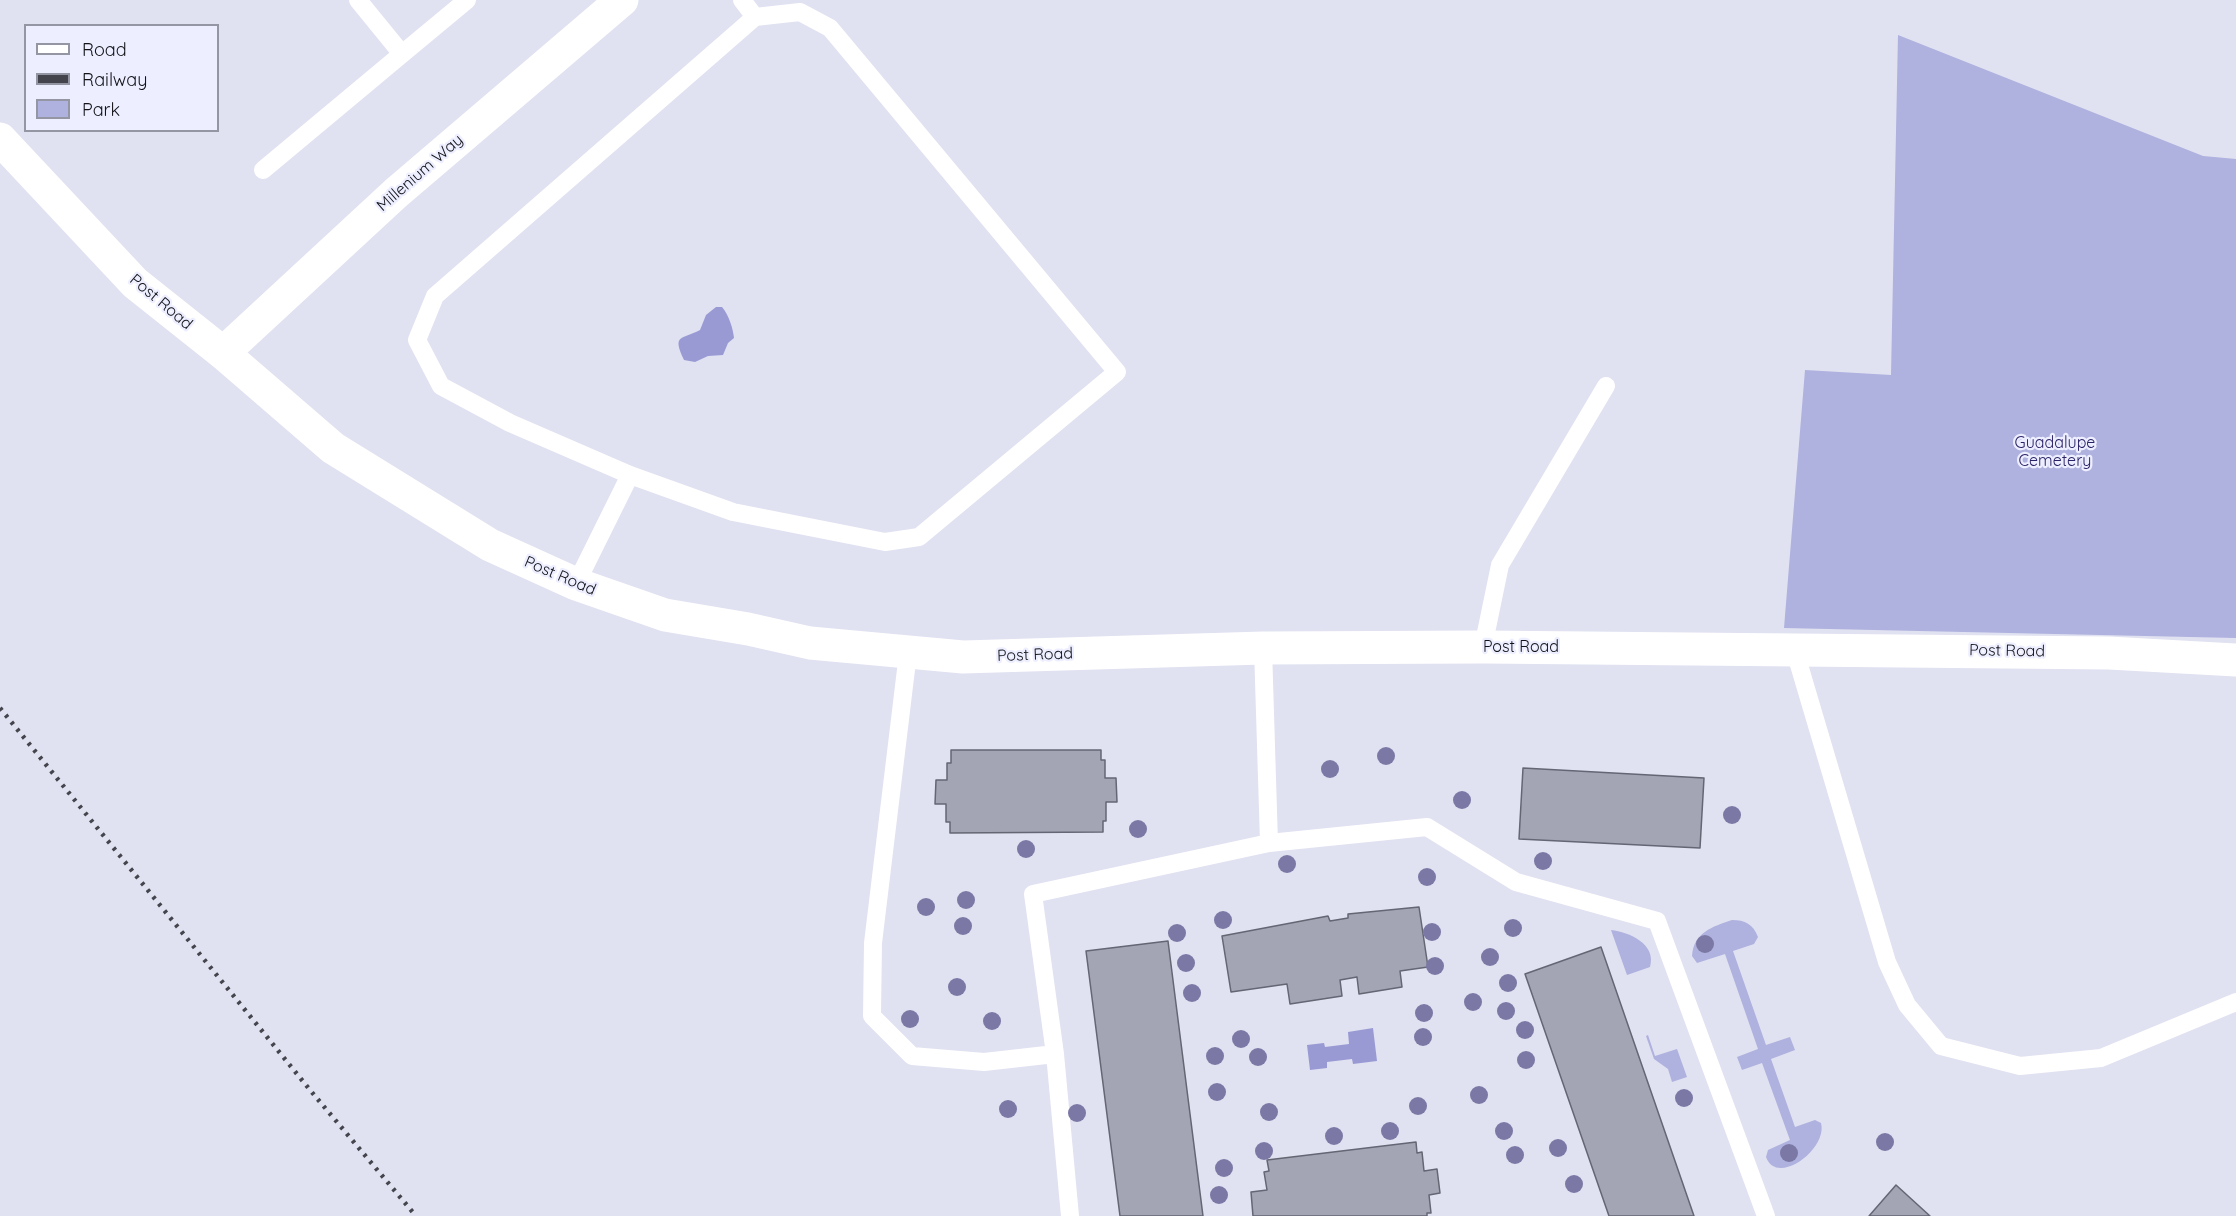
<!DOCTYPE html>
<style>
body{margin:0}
#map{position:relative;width:2236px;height:1216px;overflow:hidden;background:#e0e1f1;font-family:Quicksand,sans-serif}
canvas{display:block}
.legend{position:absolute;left:24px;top:24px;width:195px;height:108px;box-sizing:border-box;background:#edeeff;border:2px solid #9596a3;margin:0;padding:8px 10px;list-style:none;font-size:18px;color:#121218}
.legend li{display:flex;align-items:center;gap:12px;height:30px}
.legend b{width:30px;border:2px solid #9596a3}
</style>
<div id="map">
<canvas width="2236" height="1216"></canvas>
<ul class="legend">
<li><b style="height:8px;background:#fff"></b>Road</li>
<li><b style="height:8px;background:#43444c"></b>Railway</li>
<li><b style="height:16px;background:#afb1de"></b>Park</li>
</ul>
</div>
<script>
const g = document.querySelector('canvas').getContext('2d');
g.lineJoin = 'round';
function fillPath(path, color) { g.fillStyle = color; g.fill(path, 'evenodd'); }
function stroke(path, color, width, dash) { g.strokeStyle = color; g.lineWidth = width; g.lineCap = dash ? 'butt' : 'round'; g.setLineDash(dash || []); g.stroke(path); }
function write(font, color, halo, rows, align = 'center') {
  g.font = font + ' Quicksand,sans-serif'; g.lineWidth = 4.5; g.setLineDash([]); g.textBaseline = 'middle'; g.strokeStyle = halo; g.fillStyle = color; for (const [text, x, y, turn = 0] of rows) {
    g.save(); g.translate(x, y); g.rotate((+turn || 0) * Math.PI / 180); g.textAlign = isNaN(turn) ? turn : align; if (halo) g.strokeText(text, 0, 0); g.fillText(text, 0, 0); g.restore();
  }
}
fillPath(new Path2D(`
 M 1898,35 L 2203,156 L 2236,159 L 2236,638 L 1784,628 L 1805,370 L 1891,375 Z
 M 1732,920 C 1745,920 1753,924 1758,937 L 1754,944 L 1733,951 L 1766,1045 L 1790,1037 L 1795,1050 L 1771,1059 L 1795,1127 L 1815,1120 L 1821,1123 C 1828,1149 1777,1187 1766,1157 L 1768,1150 L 1790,1140 L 1762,1063 L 1742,1070 L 1737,1057 L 1758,1049 L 1725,954 L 1697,963 L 1692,956 C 1694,932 1712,927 1732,920 Z
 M 1611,930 C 1629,932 1657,944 1650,967 L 1627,975 Z
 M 1648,1035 L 1655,1056 L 1677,1049 L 1687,1077 L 1672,1082 L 1668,1069 L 1654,1059 L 1646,1036 Z`), '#afb1de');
fillPath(new Path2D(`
 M 716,307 L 722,307 C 729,315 733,329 734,338 L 728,343 L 723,355 L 708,356 L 695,362 L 684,360 C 672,334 681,340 700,330 L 706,315 Z
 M 1373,1028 L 1377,1061 L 1353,1064 L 1352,1059 L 1327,1062 L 1327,1068 L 1310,1070 L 1307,1045 L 1324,1043 L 1325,1047 L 1349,1044 L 1348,1032 Z`), '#999ad4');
const building = new Path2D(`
 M 951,750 L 1101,750 L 1101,760 L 1105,760 L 1105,778 L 1116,778 L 1117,802 L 1106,802 L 1106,821 L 1103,821 L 1103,832 L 950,833 L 950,822 L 946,822 L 946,804 L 935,804 L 936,780 L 947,780 L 947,763 L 951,763 Z
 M 1523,768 L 1704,778 L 1700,848 L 1519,839 Z
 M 1419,907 L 1428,967 L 1400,971 L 1402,987 L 1359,994 L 1357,977 L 1340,980 L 1342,996 L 1290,1004 L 1287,984 L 1231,992 L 1222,936 L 1328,916 L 1330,921 L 1348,918 L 1348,914 Z
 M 1168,941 L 1203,1216 L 1120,1216 L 1086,951 Z
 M 1601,947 L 1694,1216 L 1609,1216 L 1525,974 Z
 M 1416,1142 L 1417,1153 L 1422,1152 L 1424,1171 L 1437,1169 L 1440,1193 L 1429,1195 L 1431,1213 L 1427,1213 L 1427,1216 L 1253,1216 L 1251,1192 L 1267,1190 L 1264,1172 L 1269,1171 L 1267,1160 Z
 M 1896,1185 L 1930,1216 L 1869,1216 Z`);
fillPath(building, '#a3a4b4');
stroke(building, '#656674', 1.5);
stroke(new Path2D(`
 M 742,0 L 755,17 L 435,296 L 417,340 L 441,386 L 510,423 L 630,475 L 733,512 L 885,542 L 919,537 L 1117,372 L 830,28 L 800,12 L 755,17
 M 402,54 L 467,0
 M 263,170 L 402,54 L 358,0
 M 576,584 L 630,475
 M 1483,647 L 1500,565 L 1606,386
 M 1794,648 L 1887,962 L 1907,1005 L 1941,1046 L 2020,1066 L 2101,1058 L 2236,1002
 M 908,653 L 873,943 L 872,1016 L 912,1056 L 984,1062 L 1055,1054
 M 1269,843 L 1427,827 L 1516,882 L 1657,921 L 1766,1216
 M 1070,1216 L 1055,1054 L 1033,894 L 1269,843 L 1263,648`), '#fff', 18);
stroke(new Path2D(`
 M 223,353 L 396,193 L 622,0`), '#fff', 33);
stroke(new Path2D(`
 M 0,139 L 135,283 L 223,353 L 333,448 L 490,545 L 576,584 L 665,615 L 748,629 L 810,643 L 963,657 L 1263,648 L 1483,647 L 2109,653 L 2236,660`), '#fff', 33);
stroke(new Path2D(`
 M 0,708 L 310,1090 L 416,1216`), '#43444c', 4.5, [3, 6]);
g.fillStyle = '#7c78a5';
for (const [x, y] of [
 [1386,756],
 [1330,769],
 [1462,800],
 [1732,815],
 [1138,829],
 [1026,849],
 [1543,861],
 [1287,864],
 [1427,877],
 [966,900],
 [926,907],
 [1223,920],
 [963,926],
 [1513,928],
 [1432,932],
 [1177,933],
 [1705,944],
 [1490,957],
 [1186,963],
 [1435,966],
 [1508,983],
 [957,987],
 [1192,993],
 [1473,1002],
 [1506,1011],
 [1424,1013],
 [910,1019],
 [992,1021],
 [1525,1030],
 [1423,1037],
 [1241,1039],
 [1215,1056],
 [1258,1057],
 [1526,1060],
 [1217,1092],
 [1479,1095],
 [1684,1098],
 [1418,1106],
 [1008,1109],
 [1269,1112],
 [1077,1113],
 [1390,1131],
 [1504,1131],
 [1334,1136],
 [1885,1142],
 [1558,1148],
 [1264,1151],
 [1789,1153],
 [1515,1155],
 [1224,1168],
 [1574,1184],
 [1219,1195]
]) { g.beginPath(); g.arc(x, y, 9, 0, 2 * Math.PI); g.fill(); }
write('16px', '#121218', '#edeeff', [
 ["Millenium Way",420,173,-41],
 ["Post Road",161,302,40],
 ["Post Road",560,576,23],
 ["Post Road",1521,647],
 ["Post Road",2007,651,1],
 ["Post Road",1035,655,-2]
]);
write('16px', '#2b2266', '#edeeff', [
 ["Guadalupe",2055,443],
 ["Cemetery",2055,461]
]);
</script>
